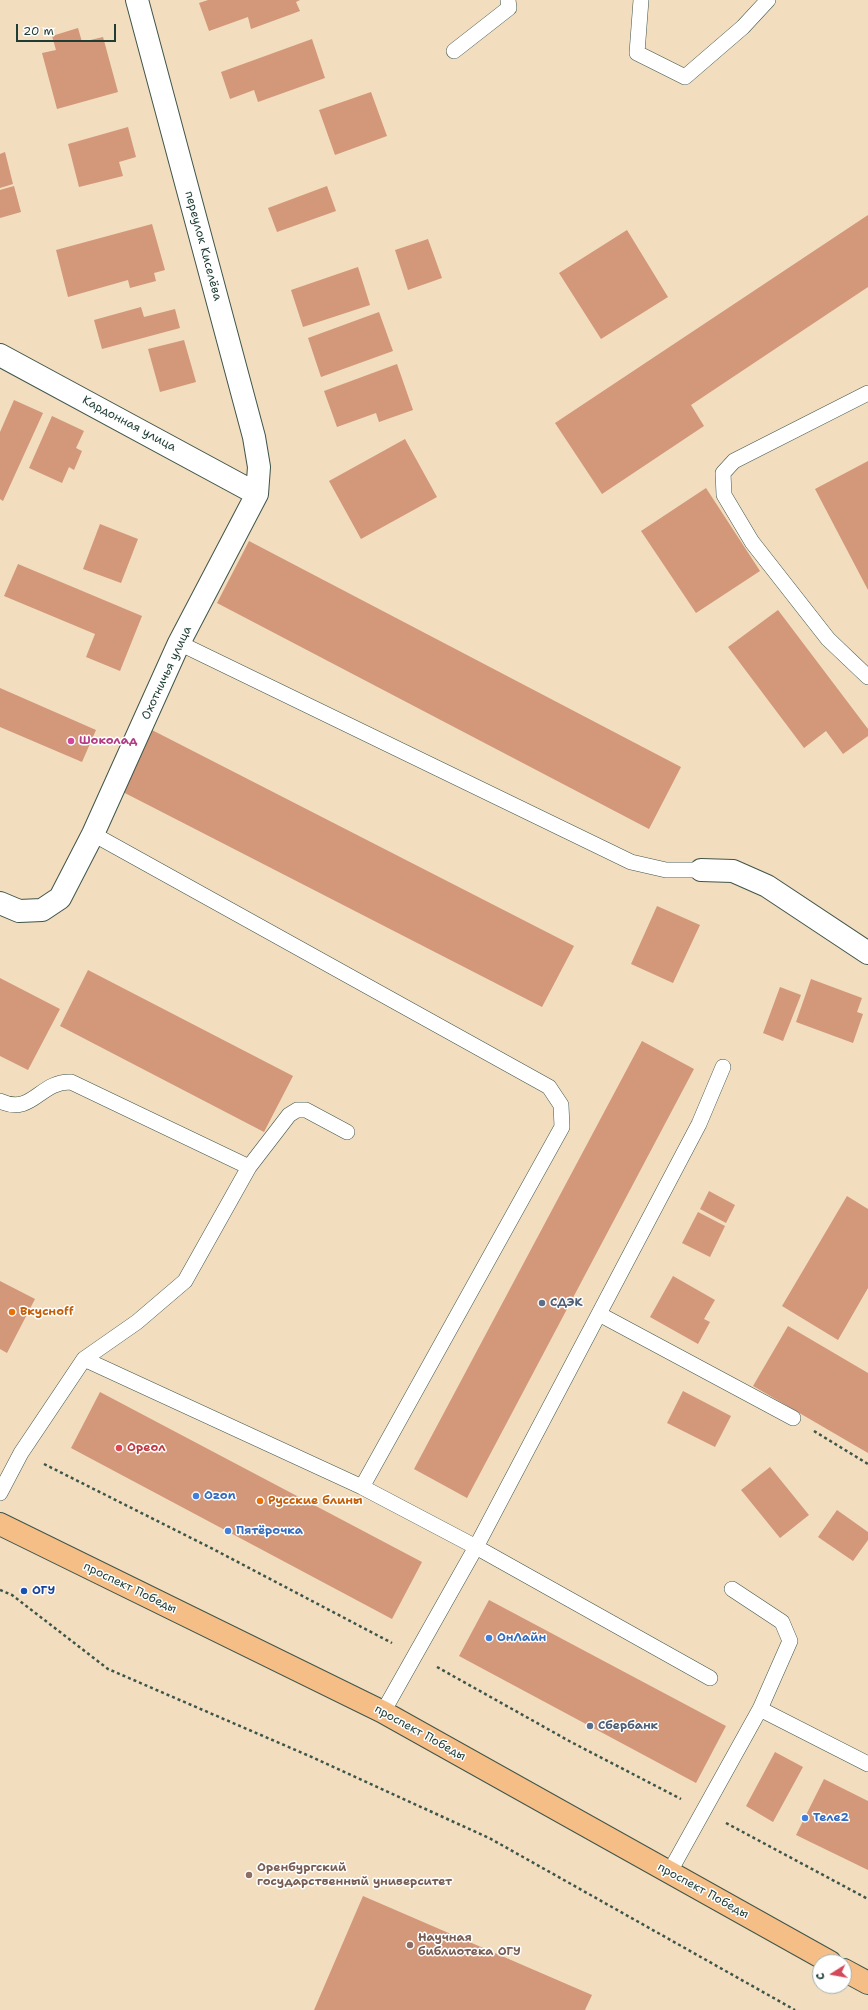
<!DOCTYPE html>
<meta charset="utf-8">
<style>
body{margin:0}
#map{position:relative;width:868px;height:2010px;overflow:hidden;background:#f2ddbf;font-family:"Shantell Sans",sans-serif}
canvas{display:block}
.north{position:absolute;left:812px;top:1954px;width:40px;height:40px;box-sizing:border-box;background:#fff;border:1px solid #a5b1ae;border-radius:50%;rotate:259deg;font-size:11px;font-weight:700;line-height:16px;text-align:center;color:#1f3d34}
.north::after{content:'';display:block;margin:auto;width:14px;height:18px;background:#d1495b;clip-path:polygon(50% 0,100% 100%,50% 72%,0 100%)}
.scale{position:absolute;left:16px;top:24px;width:100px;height:18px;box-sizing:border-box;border:2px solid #1f3d34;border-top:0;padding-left:5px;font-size:12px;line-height:14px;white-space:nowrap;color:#1f3d34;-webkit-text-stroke:3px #fff;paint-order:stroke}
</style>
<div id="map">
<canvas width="868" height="2010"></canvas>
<div class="north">С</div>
<div class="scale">20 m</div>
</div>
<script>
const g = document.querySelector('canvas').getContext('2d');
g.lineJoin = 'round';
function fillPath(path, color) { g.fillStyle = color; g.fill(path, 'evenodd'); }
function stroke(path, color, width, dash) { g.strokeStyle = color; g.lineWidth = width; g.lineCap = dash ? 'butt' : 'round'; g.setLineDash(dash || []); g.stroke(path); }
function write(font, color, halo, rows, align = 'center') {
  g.font = font + ' "Shantell Sans",sans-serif'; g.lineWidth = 3; g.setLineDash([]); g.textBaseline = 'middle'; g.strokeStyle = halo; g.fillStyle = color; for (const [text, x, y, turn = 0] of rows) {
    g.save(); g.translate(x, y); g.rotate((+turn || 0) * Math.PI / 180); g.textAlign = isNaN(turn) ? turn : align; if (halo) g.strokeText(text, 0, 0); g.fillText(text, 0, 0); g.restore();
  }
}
fillPath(new Path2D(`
 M 208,0 L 300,0 L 296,2 L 300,11 L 251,29 L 248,17 L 209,31 L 199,3 Z
 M 78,28 L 82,42 L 103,37 L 118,92 L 57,109 L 42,53 L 56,50 L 52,36 Z
 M 312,39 L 325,78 L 258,102 L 254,90 L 230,99 L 221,72 Z
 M 371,92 L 387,136 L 335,155 L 319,110 Z
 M 128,127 L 136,157 L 119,162 L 123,176 L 79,187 L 68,144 Z
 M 5,152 L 13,184 L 0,188 L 0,154 Z
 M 14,186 L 21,212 L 0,218 L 0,190 Z
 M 327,186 L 336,211 L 277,232 L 268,208 Z
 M 868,215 L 868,287 L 691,405 L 704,426 L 602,494 L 555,423 Z
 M 152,224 L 165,270 L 154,273 L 156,281 L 130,288 L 128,280 L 68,297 L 56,250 Z
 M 627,230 L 668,297 L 601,339 L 559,273 Z
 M 428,239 L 442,278 L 408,290 L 395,250 Z
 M 358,267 L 370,305 L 303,327 L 291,290 Z
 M 141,307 L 144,317 L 175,309 L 180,328 L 102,349 L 94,320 Z
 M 379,312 L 393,351 L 321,377 L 308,338 Z
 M 184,340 L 196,382 L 160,392 L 148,349 Z
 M 397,364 L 413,410 L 379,422 L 376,413 L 337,427 L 324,391 Z
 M 14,400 L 43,413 L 3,501 L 0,499 L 0,432 Z
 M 52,416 L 84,431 L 76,448 L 82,451 L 74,470 L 69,467 L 62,483 L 29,468 Z
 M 405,439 L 437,497 L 361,539 L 329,481 Z
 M 868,461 L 868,590 L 815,489 Z
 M 706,488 L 760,571 L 696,613 L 641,531 Z
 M 100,524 L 138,539 L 121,583 L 83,569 Z
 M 249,541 L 681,767 L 649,829 L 217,603 Z
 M 18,564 L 142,616 L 120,671 L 86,657 L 95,634 L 4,596 Z
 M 778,610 L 868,729 L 868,736 L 843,754 L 826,731 L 804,748 L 728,647 Z
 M 0,688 L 96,730 L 82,762 L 0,727 Z
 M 150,729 L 574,946 L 542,1007 L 119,790 Z
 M 657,906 L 700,925 L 673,983 L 631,964 Z
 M 88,970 L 293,1076 L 264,1132 L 60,1026 Z
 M 0,978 L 60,1009 L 28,1070 L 0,1056 Z
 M 811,979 L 862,998 L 857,1012 L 863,1014 L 853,1043 L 796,1022 Z
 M 780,987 L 801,995 L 783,1041 L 763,1033 Z
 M 642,1041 L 694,1069 L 467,1498 L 414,1469 Z
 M 709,1191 L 735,1205 L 726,1223 L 700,1209 Z
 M 847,1196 L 868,1209 L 868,1288 L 838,1340 L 782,1306 Z
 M 698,1212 L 725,1226 L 710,1257 L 682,1243 Z
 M 673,1276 L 715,1300 L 704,1319 L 710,1322 L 698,1344 L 650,1317 Z
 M 0,1281 L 35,1299 L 7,1353 L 0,1349 Z
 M 788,1326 L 868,1373 L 868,1453 L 753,1386 Z
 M 683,1391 L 731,1416 L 715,1447 L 667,1423 Z
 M 100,1392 L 422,1562 L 392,1619 L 71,1448 Z
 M 770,1467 L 809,1515 L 780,1538 L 741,1490 Z
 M 837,1510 L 868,1532 L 868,1540 L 853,1561 L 818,1537 Z
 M 489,1600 L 726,1726 L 696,1783 L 459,1656 Z
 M 775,1752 L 803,1767 L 773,1822 L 746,1806 Z
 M 824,1779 L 868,1801 L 868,1870 L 796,1835 Z
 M 363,1896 L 592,1995 L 585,2010 L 314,2010 Z`), '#d39779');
const lane = new Path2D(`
 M 641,0 L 637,53 L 685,77 L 743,27 L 768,0
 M 454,51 L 509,8 L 508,0
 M 868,393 L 734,461 L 723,473 L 724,495 L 752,542 L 828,639 L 868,677
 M 179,643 L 631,862 L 666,870 L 701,870
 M 93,834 L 549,1087 L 561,1105 L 562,1127 L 362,1487
 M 0,1101 C 33,1116 39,1081 71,1082 L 249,1167 L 185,1281 L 137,1322 L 84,1359 L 21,1453 L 0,1493
 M 249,1167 L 289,1115 L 297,1110 L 306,1110 L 347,1132
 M 599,1314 L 793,1418
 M 84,1359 L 362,1487 L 476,1547 L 710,1678
 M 760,1709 L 868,1764
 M 383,1712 L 476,1547 L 699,1124 L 723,1067
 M 669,1873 L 760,1709 L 790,1641 L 782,1622 L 732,1589`);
const street = new Path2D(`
 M 0,355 L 257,494
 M 701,870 L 733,871 L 767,886 L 868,953
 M 0,903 L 19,911 L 42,910 L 60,898 L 93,834 L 179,643 L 257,494 L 259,467 L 254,437 L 137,0`);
const primary = new Path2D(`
 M 0,1524 L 383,1712 L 830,1962
 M 844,1970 L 868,1983`);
stroke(lane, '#3f5549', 16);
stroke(street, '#3f5549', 24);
stroke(primary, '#3f5549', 24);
stroke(new Path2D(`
 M 814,1431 L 868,1464
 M 44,1464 L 213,1549 L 392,1643
 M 0,1590 L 12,1595 L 108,1669 L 314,1758 L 491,1839 L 795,2010
 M 437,1667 L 571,1742 L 681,1799
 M 726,1823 L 868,1899`), '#3f5549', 2.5, [3, 3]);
stroke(lane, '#fff', 15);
stroke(street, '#fff', 22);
stroke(primary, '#f6be87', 22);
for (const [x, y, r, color] of [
 [71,741,4,"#d1479c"],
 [542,1303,4,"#5c6f8a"],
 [12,1312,4,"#e8710a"],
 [119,1448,4,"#e0444e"],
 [196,1496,4,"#3f7fe0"],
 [260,1501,4,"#e8710a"],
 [228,1531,4,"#3f7fe0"],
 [24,1591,4,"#1a4fb4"],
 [489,1638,4,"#3f7fe0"],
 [590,1726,4,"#5c6f8a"],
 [805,1818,4,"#3f7fe0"],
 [249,1875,4,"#8d6e63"],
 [410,1945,4,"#8d6e63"]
]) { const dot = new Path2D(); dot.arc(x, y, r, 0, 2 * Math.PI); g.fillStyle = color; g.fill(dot); stroke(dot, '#fff', 1.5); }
write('12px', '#1f3d34', '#fff', [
 ["переулок Киселёва",203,246,75],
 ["Кардонная улица",129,424,28],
 ["Охотничья улица",167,673,-65],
 ["проспект Победы",130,1588,26],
 ["проспект Победы",420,1733,29],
 ["проспект Победы",703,1891,29]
]);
write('bold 12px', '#b23c85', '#fff', [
 ["Шоколад",79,741]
], 'left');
write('bold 12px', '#4e5e75', '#fff', [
 ["СДЭК",550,1303],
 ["Сбербанк",598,1726]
], 'left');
write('bold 12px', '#c56008', '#fff', [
 ["Вкусноff",20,1312],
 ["Русские блины",268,1501]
], 'left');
write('bold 12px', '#be3a42', '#fff', [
 ["Ореол",127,1448]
], 'left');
write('bold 12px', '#366cbe', '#fff', [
 ["Ozon",204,1496],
 ["Пятёрочка",236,1531],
 ["ОнЛайн",497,1638],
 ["Теле2",813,1818]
], 'left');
write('bold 12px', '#164399', '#fff', [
 ["ОГУ",32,1591]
], 'left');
write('bold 12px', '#785e54', '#fff', [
 ["Оренбургский",257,1868],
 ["государственный университет",257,1882],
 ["Научная",418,1938],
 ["библиотека ОГУ",418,1952]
], 'left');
</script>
